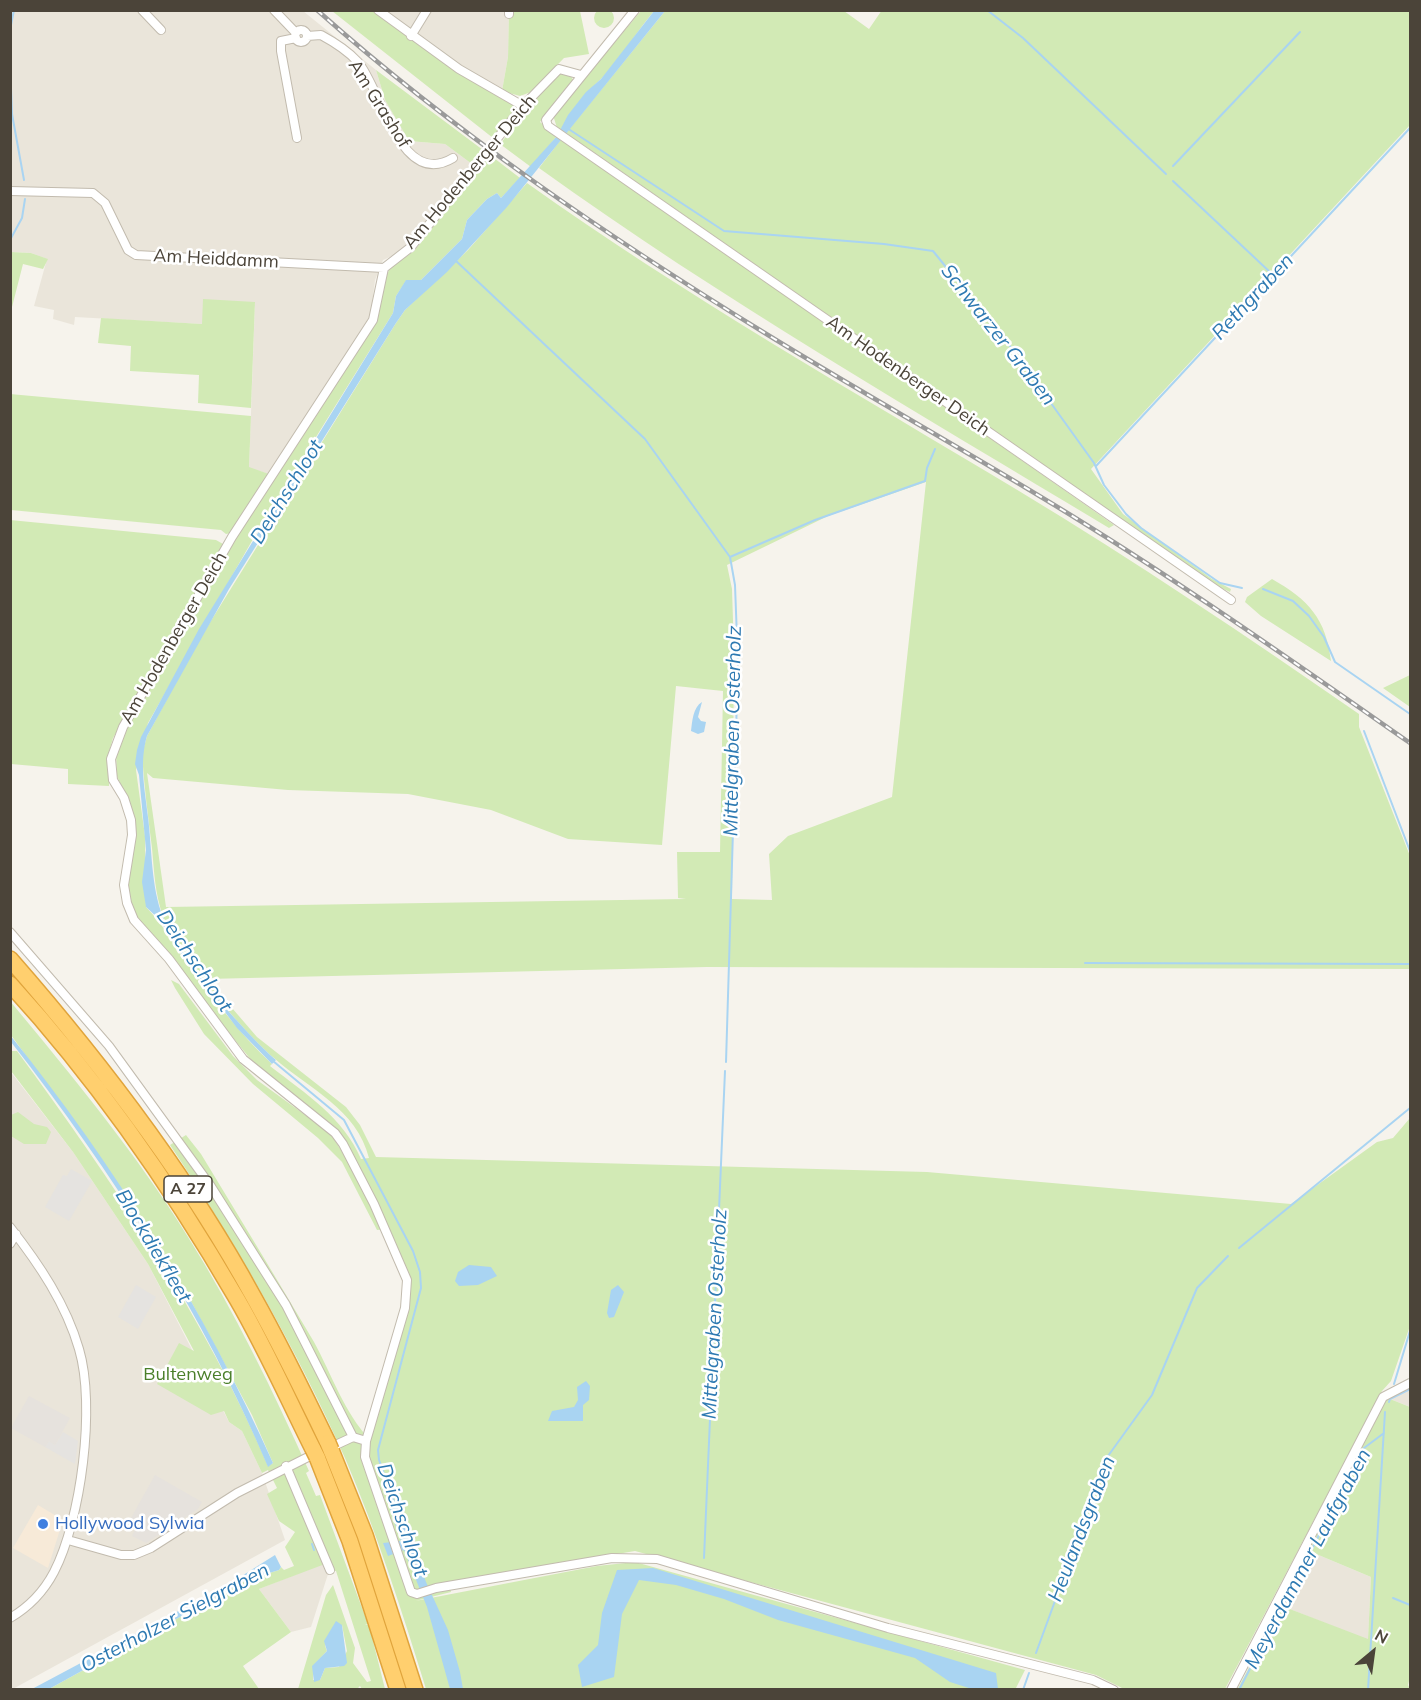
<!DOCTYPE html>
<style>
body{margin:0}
#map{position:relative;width:1421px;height:1700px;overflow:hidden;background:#f6f3ec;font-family:Mulish,sans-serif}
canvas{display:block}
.frame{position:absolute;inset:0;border:12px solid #4b4439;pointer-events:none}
.north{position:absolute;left:1343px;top:1622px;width:60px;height:60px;-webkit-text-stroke:4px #fff;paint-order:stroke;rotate:29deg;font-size:16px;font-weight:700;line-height:24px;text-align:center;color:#4b4439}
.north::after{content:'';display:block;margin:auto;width:21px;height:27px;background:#4b4439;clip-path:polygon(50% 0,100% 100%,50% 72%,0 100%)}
</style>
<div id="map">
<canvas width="1421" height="1700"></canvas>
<div class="frame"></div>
<div class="north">N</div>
</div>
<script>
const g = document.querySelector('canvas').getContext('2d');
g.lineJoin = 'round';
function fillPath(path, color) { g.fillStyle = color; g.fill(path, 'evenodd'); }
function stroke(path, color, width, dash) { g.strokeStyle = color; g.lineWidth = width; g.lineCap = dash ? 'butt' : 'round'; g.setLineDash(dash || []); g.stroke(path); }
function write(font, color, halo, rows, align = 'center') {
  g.font = font + ' Mulish,sans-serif'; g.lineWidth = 5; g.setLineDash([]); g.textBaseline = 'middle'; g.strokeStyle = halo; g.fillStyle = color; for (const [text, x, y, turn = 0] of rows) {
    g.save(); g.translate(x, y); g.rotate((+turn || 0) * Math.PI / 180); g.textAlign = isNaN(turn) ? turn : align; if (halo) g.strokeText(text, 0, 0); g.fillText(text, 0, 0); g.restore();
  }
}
fillPath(new Path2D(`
 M 11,11 L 303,11 L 376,70 L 385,100 L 409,141 L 445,144 L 472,164 L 411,240 L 401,252 L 383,260 L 375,280 L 370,320 L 269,474 L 249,468 L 255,302 L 202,324 L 75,317 L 74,325 L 53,319 L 54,310 L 34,306 L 47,259 L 31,253 L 11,252 Z
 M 373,11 L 509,11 L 508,57 L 502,91 L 485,87 Z
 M 10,1071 L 73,1152 L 148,1264 L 229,1422 L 242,1431 L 262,1473 L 285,1540 L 11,1690 Z
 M 1410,1388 L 1410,1407 L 1385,1397 Z
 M 1309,1551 L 1371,1577 L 1368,1640 L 1282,1606 Z
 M 325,1563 L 329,1571 L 311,1627 L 291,1632 L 259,1589 Z`), '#eae5da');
fillPath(new Path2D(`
 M 38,1505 L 63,1520 L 48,1568 L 13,1548 Z`), '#f7ead8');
fillPath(new Path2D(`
 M 29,1396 L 70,1418 L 55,1445 L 49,1441 L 45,1447 L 11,1428 Z
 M 155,1475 L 202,1502 L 198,1509 L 146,1543 L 132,1536 L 138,1522 L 131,1518 Z`), '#e6e2dd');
fillPath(new Path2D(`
 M594 18a10 10 0 1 1 20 0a10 10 0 1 1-20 0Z
 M 882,10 L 1410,11 L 1410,125 L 1091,469 L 1123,514 L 1212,579 L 1231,589 L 1230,592 L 1217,586 L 566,133 L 665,11 L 844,11 L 869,29 Z
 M 332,11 L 373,11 L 410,38 L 514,104 L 516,110 L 493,138 Z
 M 509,11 L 580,11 L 589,54 L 564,58 L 531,92 L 520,96 L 502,91 L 508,57 Z
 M 641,11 L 654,11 C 638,30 619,61 602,78 C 583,96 574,107 562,130 L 557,128 L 553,115 Z
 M 376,70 L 483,150 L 472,164 L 445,144 L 409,141 L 385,100 Z
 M 562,73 L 571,76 L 573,80 L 540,122 L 557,136 L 531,167 L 500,144 L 554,77 Z
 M 562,138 L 1114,525 L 1109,528 C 917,412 722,300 539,168 Z
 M 490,155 L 520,178 L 501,198 L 497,193 L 487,199 L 467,220 L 462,239 L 421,280 L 406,281 L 396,296 L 393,313 L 257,532 L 148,723 L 136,770 L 145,836 L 146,907 C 162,923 172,942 185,960 C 212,997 239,1033 272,1064 L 270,1066 C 306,1094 343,1117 361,1159 L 369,1158 C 357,1109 309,1089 274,1058 C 243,1032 177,953 163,916 C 155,895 154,870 152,848 C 148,817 144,785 142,754 L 147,736 L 199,640 L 396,323 L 405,310 L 468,250 L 527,183 C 685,296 853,391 1019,491 C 1135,561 1248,637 1359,714 L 1359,727 L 1410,856 L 1410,969 L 707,967 L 207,979 L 257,1037 L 346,1107 L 360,1125 L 376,1157 L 927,1172 L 1291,1204 L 1377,1142 L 1393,1138 L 1410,1118 L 1410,1326 L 1391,1381 L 1382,1391 L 1225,1689 L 1124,1689 L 1096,1675 L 635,1551 L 449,1582 L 451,1592 L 415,1601 L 597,1566 L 635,1562 L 1025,1670 L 1015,1690 L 426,1689 C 402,1611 377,1533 345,1458 C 296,1348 237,1245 170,1145 L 186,1135 L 201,1154 C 239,1217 277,1279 314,1342 C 332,1375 344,1412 370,1440 L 406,1320 L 411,1280 L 388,1229 L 377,1230 L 342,1162 L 318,1138 L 253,1084 L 204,1034 L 175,988 L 171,980 L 179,984 L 233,1056 L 257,1080 L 330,1133 L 348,1161 L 355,1159 L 335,1127 L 256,1066 L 141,924 L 133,910 L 128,894 L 128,880 L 136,831 L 134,815 L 117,776 L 116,754 L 120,740 L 231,545 L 375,324 L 385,279 L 390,268 L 414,251 ZM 926,482 L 892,797 L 788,836 L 769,854 L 772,900 L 732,899 L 734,652 L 732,589 L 727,565 L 828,516 ZM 676,686 L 723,691 L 720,852 L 677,852 L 678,898 L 686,899 L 166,907 L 147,773 L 153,778 L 288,790 L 408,794 L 491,810 L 568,839 L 662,845 Z
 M 11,252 L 31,253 L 48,259 L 43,269 L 23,264 L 12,307 Z
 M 203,299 L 255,302 L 251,408 L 198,403 L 199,375 L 130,371 L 131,346 L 98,343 L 101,318 L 202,324 Z
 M 10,394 L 251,416 L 249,467 L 269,474 L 231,533 L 226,534 L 221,530 L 11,510 Z
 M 10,520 L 216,540 L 223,544 L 113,738 L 109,752 L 109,786 L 68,784 L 68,769 L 11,764 Z
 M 1272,579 C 1309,600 1326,619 1331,661 L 1261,616 L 1245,602 L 1247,597 Z
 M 1410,675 L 1410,707 L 1383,688 Z
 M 10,1001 C 73,1077 136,1153 188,1237 C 235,1312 273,1391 309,1471 L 306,1473 L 316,1496 L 320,1495 L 368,1624 L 365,1625 L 369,1625 L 385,1689 L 362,1689 L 360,1686 L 357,1689 L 298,1689 L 326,1595 L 333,1585 L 355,1648 L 353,1663 L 367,1682 L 371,1681 L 336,1571 L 329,1571 L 325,1564 L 259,1589 L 291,1632 L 243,1666 L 259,1689 L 49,1689 L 247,1580 L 279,1570 L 281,1567 L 284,1570 L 294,1566 L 285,1547 L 295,1532 L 279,1521 L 267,1494 L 277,1488 L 268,1470 L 262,1473 L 242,1431 L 229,1422 L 224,1411 L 211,1415 L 157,1384 L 179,1343 L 194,1351 L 148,1264 L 73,1152 L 11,1071 L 11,1051 L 17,1051 C 113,1182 204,1316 268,1466 L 273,1463 L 252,1415 L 186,1292 L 114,1178 L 11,1035 ZM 342,1625 L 347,1651 L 339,1667 L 325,1668 L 320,1680 L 313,1680 L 313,1666 L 327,1651 C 321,1637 332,1632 342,1625 Z
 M 18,1112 L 34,1124 L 47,1127 L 51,1132 L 46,1144 L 24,1144 L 11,1136 L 11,1115 Z
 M 1385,1397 L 1410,1407 L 1410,1677 L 1408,1685 L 1410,1689 L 1237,1690 L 1282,1606 L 1368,1639 L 1371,1577 L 1309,1551 Z`), '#d2eab5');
fillPath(new Path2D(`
 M 71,1169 L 92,1181 L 69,1221 L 45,1207 L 63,1175 L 67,1176 Z
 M 136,1285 L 156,1297 L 138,1329 L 118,1317 Z
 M 63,1432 L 78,1441 L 75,1464 L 45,1447 L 49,1441 L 55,1445 Z`), '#e5e3e0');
fillPath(new Path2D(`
 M 654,11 L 665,11 L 507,207 L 447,272 L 405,310 L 396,323 L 229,589 L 147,736 C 139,763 145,790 148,817 C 152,849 151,887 163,917 C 180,958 242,1030 276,1060 L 272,1064 L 237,1028 L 176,947 L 160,920 L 146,907 L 142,882 L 146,850 L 139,775 L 135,764 L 137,750 L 141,737 L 199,629 L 393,313 L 396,296 L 406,280 L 421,280 L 462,239 L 467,220 L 487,199 L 497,193 L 501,198 L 557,136 L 568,115 L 586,92 L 601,79 Z
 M 702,702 L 698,717 L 701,721 L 706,722 L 704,732 L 698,734 L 691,731 C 692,722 693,707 702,702 Z
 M 10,1035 C 115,1165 205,1311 273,1463 L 268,1467 C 204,1315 112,1171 11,1042 Z
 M 469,1265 L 491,1267 L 497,1276 L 478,1285 L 459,1286 L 455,1281 L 458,1272 Z
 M 618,1285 L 624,1292 L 614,1317 L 609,1318 L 607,1313 L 611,1290 Z
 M 586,1381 L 590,1386 L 589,1400 L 583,1405 L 583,1421 L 548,1421 L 552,1411 L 574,1407 L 578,1400 L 577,1387 Z
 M 398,1506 L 426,1582 L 448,1630 L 460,1672 L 463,1689 L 450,1689 L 427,1607 L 404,1550 L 388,1556 L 383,1543 L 401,1541 L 390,1509 Z
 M 275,1555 L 281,1567 L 279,1570 L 247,1580 L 49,1689 L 32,1689 L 229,1584 Z
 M 653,1568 L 996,1673 L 998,1689 L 972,1689 L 950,1682 L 915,1658 L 778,1620 L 724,1599 L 676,1585 L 639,1580 L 622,1614 L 614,1677 L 582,1687 L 578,1665 L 598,1645 L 602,1613 L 617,1570 Z
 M 336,1621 L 342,1625 L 347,1663 L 344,1666 L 325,1668 L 320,1680 L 314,1682 L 312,1666 L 327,1651 L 324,1641 Z`), '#a9d4f2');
stroke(new Path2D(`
 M 987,10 L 1023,38 L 1166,174
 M 10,30 L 14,10
 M 10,63 L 12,114 L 24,180
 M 567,128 L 724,231 L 884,244 L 933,251 L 1007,342 L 1094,463 L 1104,485 L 1126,514 L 1141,528 L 1220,583 L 1242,588
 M 1173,166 L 1300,32
 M 1173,181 L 1272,274
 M 10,240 L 22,218 L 25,199
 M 455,260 L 645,439 L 730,557 L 735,585 L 738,665 L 726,1062
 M 1096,466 L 1410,128
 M 730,557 L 815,520 L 925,481 L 927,468 L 935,449
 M 1263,589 L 1293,601 L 1309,616 L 1324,637 L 1335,662 L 1410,714
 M 1364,731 L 1410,851
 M 1085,963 L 1410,964
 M 273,1061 L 344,1120 L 413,1251 L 420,1272 L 421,1288 L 378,1450 L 379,1460 L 396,1507
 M 1239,1248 L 1410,1108
 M 1394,1384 L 1410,1331
 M 1389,1402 L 1390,1399 L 1410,1389
 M 312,1544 L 314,1550
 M 704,1558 L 725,1071
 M 1393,1598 L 1410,1605
 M 1036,1653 L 1108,1456 L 1152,1395 L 1197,1288 L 1228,1256
 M 1023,1690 L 1029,1673
 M 1239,1690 L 1364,1448 L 1384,1433
 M 1368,1690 L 1385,1412`), '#a9d4f2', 2);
const street = new Path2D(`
 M 142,10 L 161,30
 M 274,10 L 296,33
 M 378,10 L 459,69 L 523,106
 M 509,10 L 509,14
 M 635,10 L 546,120 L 548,126 L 1231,600
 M295 36a6 6 0 1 1 12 0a6 6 0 1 1-12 0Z
 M 307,36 L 321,35 C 334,42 348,51 358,62 C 381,88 400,190 453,158
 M 411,36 L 427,10
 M 296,38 L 281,41 L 281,51 L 297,138
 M 581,75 L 559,69 L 523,106 L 411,247 L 384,268 L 373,320 L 232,537 L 123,727 L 111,759 L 113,780 L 124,798 L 131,820 L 132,835 L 124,885 L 127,903 L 134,920 L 169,959 L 243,1059 L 335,1133 L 343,1144 L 374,1204 L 407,1280 L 405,1308 L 366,1441 L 365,1457 L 411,1592 L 417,1594 L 436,1588 L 612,1558 L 657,1559 L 888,1628 L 1093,1680 L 1114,1690
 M 10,191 L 93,193 L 105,203 L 128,250 L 136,255 L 384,268
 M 10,932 L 109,1046 L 210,1185 L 286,1305 L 353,1437
 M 10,1227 C 39,1264 66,1304 79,1349 C 96,1406 81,1520 54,1572 C 44,1591 29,1607 10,1618
 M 10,1244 L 16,1234
 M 327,1449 L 353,1437 L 366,1441
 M 286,1466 L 330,1570
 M 68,1540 L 121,1555 L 134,1555 L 151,1548 L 237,1493 L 316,1453
 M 1231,1690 L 1383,1397 L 1410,1383`);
const highway = new Path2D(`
 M 10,959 C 102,1064 186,1174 253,1296 C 280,1344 304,1393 328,1443
 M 10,984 C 97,1079 172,1187 237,1299 C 265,1347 288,1399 313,1449
 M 331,1450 L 365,1535 L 415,1690
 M 317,1457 L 350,1541 L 398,1690`);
stroke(street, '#c2bbae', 10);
stroke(highway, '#e0a43c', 18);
stroke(street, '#fff', 8);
stroke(highway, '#ffcf6e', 15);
const rail = new Path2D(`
 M 317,10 C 455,133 610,238 768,335 C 867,396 970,453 1069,514 C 1186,586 1298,665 1410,743`);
stroke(rail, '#9a9a9a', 4.5);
stroke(rail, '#fff', 2, [7]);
const highwayBridge = new Path2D(`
 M 328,1443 L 331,1450
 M 313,1449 L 317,1457`);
stroke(highwayBridge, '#e0a43c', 18, []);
stroke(highwayBridge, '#ffcf6e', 15);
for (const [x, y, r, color] of [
 [43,1524,6,"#3f7fe0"]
]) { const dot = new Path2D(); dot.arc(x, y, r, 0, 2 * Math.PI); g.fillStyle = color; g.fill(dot); stroke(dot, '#fff', 2); }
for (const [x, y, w] of [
 [188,1189,48]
]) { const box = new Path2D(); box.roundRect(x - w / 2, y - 13, w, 26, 4.5); g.fillStyle = '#fff'; g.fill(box); stroke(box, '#4b4439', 1.5); }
write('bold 16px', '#4b4439', null, [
 ["A 27",188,1189]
]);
write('18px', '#4b4439', '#fff', [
 ["Am Grashof",379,104,58],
 ["Am Hodenberger Deich",470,172,-50],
 ["Am Heiddamm",216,259,3],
 ["Am Hodenberger Deich",908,376,35],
 ["Am Hodenberger Deich",174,638,-60]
]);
write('18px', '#4a7f2a', '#fff', [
 ["Bultenweg",188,1375]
]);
write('18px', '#366cbe', '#fff', [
 ["Hollywood Sylwia",55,1524]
], 'left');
write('italic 20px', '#2e7ab2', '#fff', [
 ["Rethgraben",1253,297,-47],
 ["Schwarzer Graben",998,335,52],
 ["Deichschloot",287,492,-58],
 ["Mittelgraben Osterholz",733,731,-89],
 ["Deichschloot",194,961,56],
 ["Blockdiekfleet",153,1246,59],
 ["Mittelgraben Osterholz",715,1314,-87],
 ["Deichschloot",402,1520,71],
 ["Heulandsgraben",1082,1529,-69],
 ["Meyerdammer Laufgraben",1308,1559,-62],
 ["Osterholzer Sielgraben",175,1618,-28]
]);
</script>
